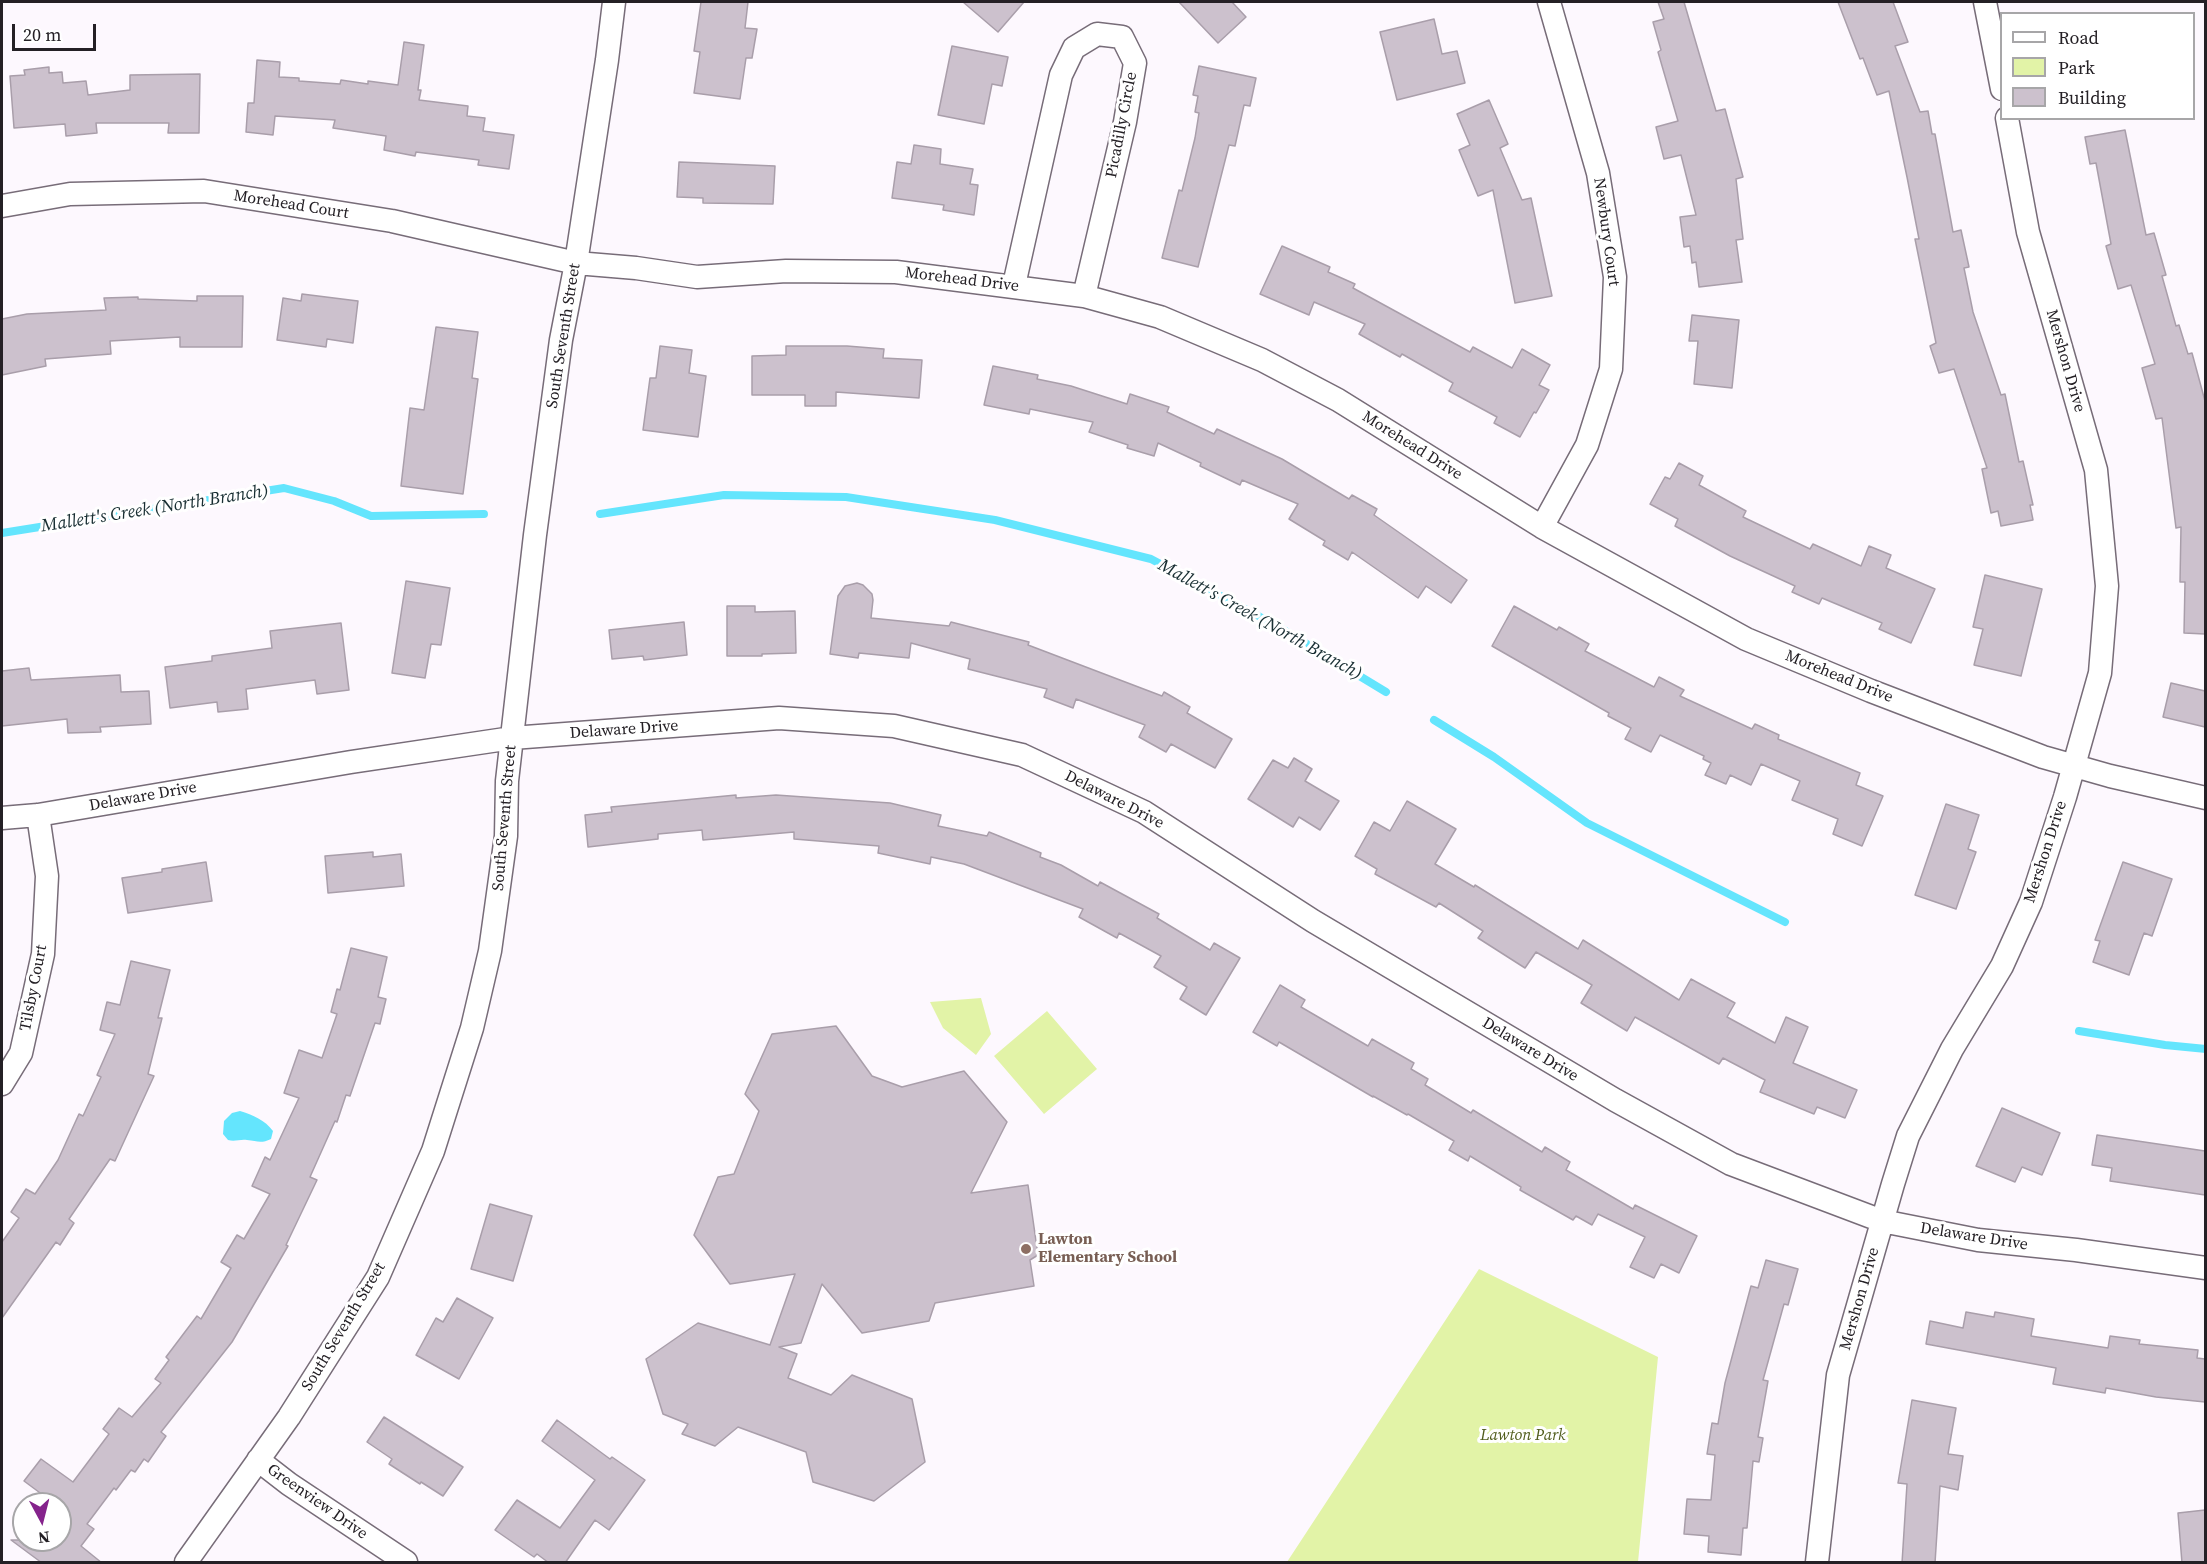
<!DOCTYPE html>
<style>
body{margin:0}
#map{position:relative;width:2207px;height:1564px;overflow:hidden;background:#fdf8fe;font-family:"Source Serif 4",serif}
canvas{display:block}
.frame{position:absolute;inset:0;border:3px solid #242025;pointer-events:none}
.legend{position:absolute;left:2000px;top:12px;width:195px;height:108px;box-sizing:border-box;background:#fff;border:2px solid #a7a6a8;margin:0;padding:8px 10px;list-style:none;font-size:18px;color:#242025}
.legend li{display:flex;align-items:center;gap:12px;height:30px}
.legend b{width:30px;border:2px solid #a7a6a8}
.north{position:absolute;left:12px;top:1492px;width:60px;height:60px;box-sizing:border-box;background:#fff;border:2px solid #a7a6a8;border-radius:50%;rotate:173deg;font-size:16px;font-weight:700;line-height:24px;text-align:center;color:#242025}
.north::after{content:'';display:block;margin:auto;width:21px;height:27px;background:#85238c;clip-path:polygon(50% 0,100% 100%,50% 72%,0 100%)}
.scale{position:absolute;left:12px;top:24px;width:84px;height:27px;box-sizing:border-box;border:3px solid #242025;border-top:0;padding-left:8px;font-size:18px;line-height:21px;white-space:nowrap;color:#242025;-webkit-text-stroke:4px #fff;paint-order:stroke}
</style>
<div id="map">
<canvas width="2207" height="1564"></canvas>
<div class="frame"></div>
<ul class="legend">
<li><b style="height:8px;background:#fff"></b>Road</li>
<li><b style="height:16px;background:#e2f3a7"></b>Park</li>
<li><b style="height:16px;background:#ccc1cd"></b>Building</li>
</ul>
<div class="north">N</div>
<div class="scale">20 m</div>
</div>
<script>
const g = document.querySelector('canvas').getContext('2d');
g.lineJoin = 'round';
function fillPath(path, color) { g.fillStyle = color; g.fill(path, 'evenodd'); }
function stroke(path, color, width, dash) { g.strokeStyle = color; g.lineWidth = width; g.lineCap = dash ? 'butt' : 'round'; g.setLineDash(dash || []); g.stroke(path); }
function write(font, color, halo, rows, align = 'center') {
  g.font = font + ' "Source Serif 4",serif'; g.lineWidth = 6; g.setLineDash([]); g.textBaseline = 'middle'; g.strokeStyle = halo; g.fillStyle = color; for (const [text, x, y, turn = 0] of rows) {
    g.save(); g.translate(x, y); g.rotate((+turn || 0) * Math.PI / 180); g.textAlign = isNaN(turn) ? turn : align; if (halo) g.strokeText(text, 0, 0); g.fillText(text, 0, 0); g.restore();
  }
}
fillPath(new Path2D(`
 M 981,998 L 991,1034 L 976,1055 L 943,1028 L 930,1002 Z
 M 1047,1011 L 1097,1069 L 1044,1114 L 994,1056 Z
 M 1479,1269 L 1658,1357 L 1638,1562 L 1287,1562 Z`), '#e2f3a7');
fillPath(new Path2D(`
 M 240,1111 C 253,1115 265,1120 273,1131 L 271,1139 C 261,1144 257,1141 247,1140 C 240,1139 235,1142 228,1140 L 223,1134 L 224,1121 L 232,1113 Z`), '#64e5fd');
stroke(new Path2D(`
 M 600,514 L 724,495 L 846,497 L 995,520 L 1151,559 L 1277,626 L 1386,692
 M 2,533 L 284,488 L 334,501 L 371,516 L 484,514
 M 1434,720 L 1494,757 L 1587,823 L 1785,922
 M 2079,1031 L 2165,1045 L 2206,1049`), '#64e5fd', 8);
const building = new Path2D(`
 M 701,2 L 748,2 L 745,28 L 757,29 L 752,58 L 746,58 L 740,99 L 694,93 L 700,52 L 694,51 Z
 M 963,2 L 1024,2 L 998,32 Z
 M 1179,2 L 1232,2 L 1246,17 L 1218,43 Z
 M 1658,2 L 1684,2 L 1716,111 L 1725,109 L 1743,177 L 1736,179 L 1743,239 L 1736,240 L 1742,282 L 1699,287 L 1696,262 L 1692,263 L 1690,246 L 1684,247 L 1680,217 L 1696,215 L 1681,155 L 1664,159 L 1656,127 L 1678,121 L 1658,52 L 1661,50 L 1653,22 L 1664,19 Z
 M 1838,2 L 1893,2 L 1908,42 L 1895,46 L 1920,112 L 1928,111 L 1932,134 L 1935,134 L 1953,232 L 1961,230 L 1969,267 L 1964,268 L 1973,312 L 2001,395 L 2005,394 L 2019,462 L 2023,461 L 2033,505 L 2030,505 L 2033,520 L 2001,526 L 1998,511 L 1991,513 L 1982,469 L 1987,468 L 1954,369 L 1939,373 L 1930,346 L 1936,343 L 1915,239 L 1919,239 L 1907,177 L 1889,91 L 1877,95 L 1863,58 L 1860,59 Z
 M 1434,19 L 1442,54 L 1457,51 L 1465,83 L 1397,100 L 1380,32 Z
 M 404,42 L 424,45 L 418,90 L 421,90 L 419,100 L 468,106 L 467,116 L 485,118 L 483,131 L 514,135 L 509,169 L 478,165 L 479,160 L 416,152 L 415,156 L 384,150 L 386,136 L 333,128 L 335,120 L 275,116 L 273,135 L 246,132 L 248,103 L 254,103 L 257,60 L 280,62 L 279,77 L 299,78 L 299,81 L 340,84 L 341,80 L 368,84 L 368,81 L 398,85 Z
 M 952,46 L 1008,57 L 1002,86 L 992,84 L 984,124 L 938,115 Z
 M 1199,66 L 1256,78 L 1250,106 L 1244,105 L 1235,146 L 1229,145 L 1198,267 L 1162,258 L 1179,190 L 1182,191 L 1195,138 L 1199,113 L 1195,112 L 1198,96 L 1193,95 Z
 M 49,67 L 49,73 L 62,72 L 63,83 L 86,81 L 88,95 L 130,90 L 130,75 L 200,74 L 199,133 L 168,133 L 169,123 L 96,123 L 97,133 L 66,136 L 65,124 L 14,128 L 10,76 L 25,75 L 24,70 Z
 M 1489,100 L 1508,144 L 1500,148 L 1522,200 L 1531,198 L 1552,296 L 1515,303 L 1493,190 L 1478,196 L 1459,150 L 1470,145 L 1457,114 Z
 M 2125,130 L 2146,235 L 2154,233 L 2166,275 L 2162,276 L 2176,326 L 2179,325 L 2188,354 L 2192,353 L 2205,401 L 2205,634 L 2184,633 L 2185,582 L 2180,582 L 2181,527 L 2176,528 L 2162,418 L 2156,419 L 2142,368 L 2155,364 L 2131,285 L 2118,289 L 2106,246 L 2111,244 L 2096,163 L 2090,164 L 2085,137 Z
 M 914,145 L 941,149 L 940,164 L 973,169 L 970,184 L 978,185 L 974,215 L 943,210 L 944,205 L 892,198 L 897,162 L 911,164 Z
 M 679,162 L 775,166 L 773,204 L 703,203 L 703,198 L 677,197 Z
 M 1282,246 L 1330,267 L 1328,272 L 1355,284 L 1353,288 L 1470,352 L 1473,347 L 1512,368 L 1522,349 L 1550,365 L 1539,385 L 1549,390 L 1536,413 L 1534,412 L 1520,437 L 1494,423 L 1497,417 L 1449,391 L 1453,383 L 1402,354 L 1400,357 L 1359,334 L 1365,324 L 1314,302 L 1309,315 L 1260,294 Z
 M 302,294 L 358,301 L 353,343 L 327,339 L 326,347 L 277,340 L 283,298 L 301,301 Z
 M 197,296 L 243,296 L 242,347 L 180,347 L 180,337 L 110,341 L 111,354 L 45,359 L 46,366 L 2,375 L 2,319 L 27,314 L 106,310 L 104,298 L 138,297 L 138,299 L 197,301 Z
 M 1692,315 L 1739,320 L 1732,388 L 1694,384 L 1698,341 L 1689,341 Z
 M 436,327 L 478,332 L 472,378 L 478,379 L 463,494 L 401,486 L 410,408 L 424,410 Z
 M 660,346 L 692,350 L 689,373 L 706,376 L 698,437 L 643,430 L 650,378 L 656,378 Z
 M 786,346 L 847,346 L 884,349 L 883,358 L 922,360 L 919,398 L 836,392 L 836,406 L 805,406 L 805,395 L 752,395 L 752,356 L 786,355 Z
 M 993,366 L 1038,375 L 1037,379 L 1071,386 L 1127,404 L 1130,394 L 1169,407 L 1167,412 L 1214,434 L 1217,429 L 1282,459 L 1349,499 L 1352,495 L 1377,509 L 1374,515 L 1467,580 L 1451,603 L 1426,586 L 1418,598 L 1352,552 L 1348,560 L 1323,545 L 1325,541 L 1289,519 L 1298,504 L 1242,480 L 1240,485 L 1200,466 L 1201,463 L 1158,443 L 1154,456 L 1127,448 L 1128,445 L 1089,432 L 1093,422 L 1030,409 L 1029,414 L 984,405 Z
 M 1679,463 L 1703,476 L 1699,485 L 1746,511 L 1743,517 L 1810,549 L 1813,544 L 1861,566 L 1869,546 L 1891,555 L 1886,568 L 1935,589 L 1911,643 L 1879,629 L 1882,623 L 1822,598 L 1819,604 L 1792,592 L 1795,586 L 1730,556 L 1675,526 L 1678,519 L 1650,504 L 1665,477 L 1670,479 Z
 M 1985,575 L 2042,589 L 2021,676 L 1974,665 L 1983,629 L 1973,627 Z
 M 406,581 L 450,588 L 441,645 L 431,644 L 425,678 L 392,673 Z
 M 857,583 L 863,585 L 872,594 L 873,600 L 871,618 L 949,626 L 951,622 L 1029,642 L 1028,645 L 1162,696 L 1164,692 L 1190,707 L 1187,713 L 1232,739 L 1215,768 L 1171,744 L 1166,752 L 1139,737 L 1145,725 L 1076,699 L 1073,708 L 1044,697 L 1047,689 L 968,669 L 970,659 L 911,643 L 909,658 L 859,653 L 858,658 L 830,654 L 838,596 L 845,586 Z
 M 727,606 L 755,606 L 755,612 L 795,611 L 796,653 L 762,654 L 762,656 L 727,656 Z
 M 1514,606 L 1557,630 L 1559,627 L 1589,644 L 1585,651 L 1654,687 L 1659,677 L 1684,690 L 1680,696 L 1752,729 L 1755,724 L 1779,735 L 1778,739 L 1860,773 L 1856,785 L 1883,796 L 1862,846 L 1833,834 L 1838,819 L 1792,800 L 1800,781 L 1761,764 L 1751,785 L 1730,775 L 1726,784 L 1705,775 L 1711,763 L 1703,759 L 1704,756 L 1660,735 L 1651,752 L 1625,739 L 1631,728 L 1608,716 L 1609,713 L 1492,646 Z
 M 684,622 L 687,655 L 644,660 L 643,656 L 612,659 L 609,630 Z
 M 341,623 L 349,690 L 317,694 L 315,680 L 246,689 L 248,709 L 218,712 L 217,702 L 170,708 L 165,667 L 212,661 L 212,656 L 272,648 L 270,631 Z
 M 29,668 L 31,680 L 120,675 L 121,692 L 149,691 L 151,724 L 100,727 L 101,732 L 68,733 L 67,719 L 2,726 L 2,671 Z
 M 2171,683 L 2205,691 L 2205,727 L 2163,717 Z
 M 1294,758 L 1312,769 L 1305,781 L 1339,801 L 1320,830 L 1299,817 L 1293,827 L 1248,799 L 1273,760 L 1288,768 Z
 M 736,795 L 736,798 L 776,795 L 890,803 L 941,815 L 938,826 L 987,836 L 989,832 L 1041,853 L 1040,857 L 1061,865 L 1098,886 L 1100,882 L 1159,914 L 1157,918 L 1210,950 L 1214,943 L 1240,958 L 1206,1015 L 1180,999 L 1187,987 L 1154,967 L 1161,956 L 1119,933 L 1117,938 L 1079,917 L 1083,909 L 964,864 L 931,857 L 930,864 L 878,853 L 879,846 L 794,839 L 794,832 L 703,840 L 702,830 L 658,834 L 658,839 L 588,847 L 585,815 L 612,812 L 611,807 Z
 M 1407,801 L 1456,829 L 1435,864 L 1474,887 L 1475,885 L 1578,949 L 1583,940 L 1679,1000 L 1691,979 L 1735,1003 L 1727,1017 L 1775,1043 L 1786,1017 L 1808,1027 L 1793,1063 L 1857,1090 L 1845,1118 L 1817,1107 L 1814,1114 L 1760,1092 L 1765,1080 L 1723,1058 L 1719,1064 L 1635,1017 L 1627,1031 L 1581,1003 L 1592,985 L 1536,952 L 1525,968 L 1478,938 L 1483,931 L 1439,903 L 1436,907 L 1375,874 L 1377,869 L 1355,856 L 1374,822 L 1390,831 Z
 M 1946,804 L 1979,815 L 1968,849 L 1976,852 L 1956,909 L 1915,895 Z
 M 373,852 L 373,857 L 401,854 L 404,886 L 328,893 L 325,856 Z
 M 206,862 L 212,901 L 128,913 L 122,878 L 162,872 L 162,869 Z
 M 2123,862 L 2172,879 L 2152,936 L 2144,933 L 2129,975 L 2093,962 L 2100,941 L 2095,940 Z
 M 351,948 L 387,957 L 378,997 L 386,999 L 380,1024 L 375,1023 L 350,1096 L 346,1095 L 337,1122 L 335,1121 L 310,1177 L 317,1180 L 286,1245 L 288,1246 L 232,1342 L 161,1432 L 166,1436 L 148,1462 L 144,1459 L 135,1472 L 131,1470 L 116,1490 L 114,1488 L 87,1524 L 94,1529 L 81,1546 L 102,1563 L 42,1563 L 11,1540 L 60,1540 L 60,1504 L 55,1504 L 24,1481 L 41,1459 L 73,1482 L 109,1434 L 103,1429 L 119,1408 L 132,1417 L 161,1383 L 155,1379 L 169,1360 L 166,1357 L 197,1316 L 201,1319 L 231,1268 L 221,1262 L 237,1235 L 244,1239 L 270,1194 L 252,1186 L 265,1157 L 270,1160 L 299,1098 L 284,1093 L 299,1050 L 322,1058 L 337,1014 L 331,1012 L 337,989 L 340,990 Z
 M 131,961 L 170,970 L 158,1018 L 162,1018 L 148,1074 L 154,1076 L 115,1161 L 110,1159 L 69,1219 L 74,1223 L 60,1245 L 56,1242 L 2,1318 L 2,1242 L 19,1218 L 11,1212 L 26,1189 L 35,1194 L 58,1160 L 79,1114 L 83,1116 L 101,1077 L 97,1075 L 115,1034 L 100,1030 L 107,1002 L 120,1005 Z
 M 1280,985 L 1305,1000 L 1301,1007 L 1368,1046 L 1372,1039 L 1414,1063 L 1411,1069 L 1428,1079 L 1425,1085 L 1471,1113 L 1473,1110 L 1542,1152 L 1545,1147 L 1570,1162 L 1566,1170 L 1633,1209 L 1635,1205 L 1697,1236 L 1679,1273 L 1661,1264 L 1654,1278 L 1630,1267 L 1645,1237 L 1598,1214 L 1592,1225 L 1576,1216 L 1573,1220 L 1520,1190 L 1521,1187 L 1470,1156 L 1468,1161 L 1449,1150 L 1454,1141 L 1408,1114 L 1407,1115 L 1373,1096 L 1373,1097 L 1279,1042 L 1277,1046 L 1253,1032 Z
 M 836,1026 L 872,1076 L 902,1087 L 964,1071 L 1007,1122 L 971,1193 L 1028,1185 L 1038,1255 L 1030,1260 L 1034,1286 L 935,1303 L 929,1321 L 862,1333 L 822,1284 L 801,1343 L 779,1347 L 797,1354 L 788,1378 L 831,1395 L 852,1375 L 912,1399 L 925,1462 L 874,1501 L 813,1482 L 806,1452 L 738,1427 L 715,1446 L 682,1434 L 688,1424 L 663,1414 L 646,1359 L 698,1323 L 770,1345 L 795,1274 L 730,1284 L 694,1235 L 718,1177 L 734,1174 L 759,1111 L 745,1094 L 772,1034 Z
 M 2002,1108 L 2060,1133 L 2042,1175 L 2022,1167 L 2015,1182 L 1976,1166 Z
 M 2097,1135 L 2205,1151 L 2205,1195 L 2110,1181 L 2112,1168 L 2092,1165 Z
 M 490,1204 L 532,1216 L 513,1281 L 471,1269 Z
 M 1766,1260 L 1798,1269 L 1788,1305 L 1784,1304 L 1763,1380 L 1768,1381 L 1758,1437 L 1763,1438 L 1759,1462 L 1753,1461 L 1747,1528 L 1743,1528 L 1741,1555 L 1708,1552 L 1709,1536 L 1684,1534 L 1687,1499 L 1711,1500 L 1715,1455 L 1707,1454 L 1712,1423 L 1718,1424 L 1725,1383 L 1751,1286 L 1758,1288 Z
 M 457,1298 L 493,1318 L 459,1379 L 416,1355 L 436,1318 L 443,1322 Z
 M 1966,1312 L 1994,1317 L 1995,1312 L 2034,1319 L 2031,1336 L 2108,1348 L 2110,1336 L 2140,1340 L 2139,1344 L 2198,1350 L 2197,1358 L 2205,1359 L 2205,1402 L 2156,1397 L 2106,1388 L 2105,1393 L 2053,1384 L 2056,1368 L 1926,1344 L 1930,1321 L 1963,1328 Z
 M 1912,1400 L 1956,1408 L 1948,1454 L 1963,1456 L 1958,1490 L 1940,1486 L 1935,1563 L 1902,1563 L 1907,1484 L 1898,1483 Z
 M 384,1417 L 463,1467 L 443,1496 L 421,1482 L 420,1484 L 389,1464 L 392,1459 L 367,1442 Z
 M 557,1420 L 610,1459 L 612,1457 L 645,1480 L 609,1530 L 595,1520 L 565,1563 L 549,1563 L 537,1554 L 534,1557 L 495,1530 L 517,1500 L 560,1528 L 595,1480 L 542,1441 Z
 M 2205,1510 L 2205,1563 L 2182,1563 L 2178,1513 Z`);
fillPath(building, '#ccc1cd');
stroke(building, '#a99eaa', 1.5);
const minor = new Path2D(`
 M 1985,2 L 2002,89
 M 2,206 L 70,194 L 204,191 L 392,221 L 576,263 L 636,268 L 697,277 L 786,271 L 896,272 L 1084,296 L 1160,317 L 1262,360 L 1338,400 L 1542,527 L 1746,639 L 1871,691 L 2043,757 L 2110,776 L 2206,798
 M 1014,285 L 1061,75 L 1074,48 L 1097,34 L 1122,37 L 1135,63 L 1125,122 L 1084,296
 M 1542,527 L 1587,445 L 1611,369 L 1615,277 L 1598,173 L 1549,2
 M 2,818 L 38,815 L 351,762 L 512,738 L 779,718 L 894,726 L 1022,755 L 1144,812 L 1313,921 L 1615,1100 L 1731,1164 L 1882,1221 L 1978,1240 L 2076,1250 L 2206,1268
 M 2,1084 L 21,1053 L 43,954 L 47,876 L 38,815
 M 258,1460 L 289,1484 L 406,1562
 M 186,1562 L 289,1417 L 378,1277 L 433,1151 L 472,1028 L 490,951 L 506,836 L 507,781 L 535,535 L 561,340 L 576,263 L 607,60 L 614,2
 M 1817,1562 L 1838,1375 L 1893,1184 L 1908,1136 L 1952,1049 L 2002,966 L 2031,902 L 2065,797 L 2100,673 L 2107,586 L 2096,470 L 2028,232 L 2007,118`);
stroke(minor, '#776c78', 25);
stroke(minor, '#fff', 22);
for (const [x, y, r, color] of [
 [1026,1249,6,"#8d6e63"]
]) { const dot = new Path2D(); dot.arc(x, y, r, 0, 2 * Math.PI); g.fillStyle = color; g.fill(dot); stroke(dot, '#fff', 2); }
write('16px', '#242025', '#fff', [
 ["Picadilly Circle",1122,125,-79],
 ["Morehead Court",291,205,9],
 ["Newbury Court",1606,232,82],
 ["Morehead Drive",962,280,7],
 ["South Seventh Street",564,336,-81],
 ["Mershon Drive",2065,361,74],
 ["Morehead Drive",1412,446,32],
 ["Morehead Drive",1839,677,22],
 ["Delaware Drive",624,730,-4],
 ["Delaware Drive",143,797,-10],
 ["Delaware Drive",1114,800,27],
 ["South Seventh Street",505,818,-85],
 ["Mershon Drive",2046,852,-72],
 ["Tilsby Court",34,988,-79],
 ["Delaware Drive",1530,1050,31],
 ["Delaware Drive",1974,1237,9],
 ["Mershon Drive",1860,1299,-74],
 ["South Seventh Street",344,1327,-59],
 ["Greenview Drive",317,1502,35]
]);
write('bold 16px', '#785e54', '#fff', [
 ["Lawton",1038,1240],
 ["Elementary School",1038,1258]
], 'left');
write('italic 16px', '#505c1c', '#fff', [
 ["Lawton Park",1523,1436]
]);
write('italic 18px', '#182e32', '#fff', [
 ["Mallett's Creek (North Branch)",155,509,-9],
 ["Mallett's Creek (North Branch)",1260,620,29]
]);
</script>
